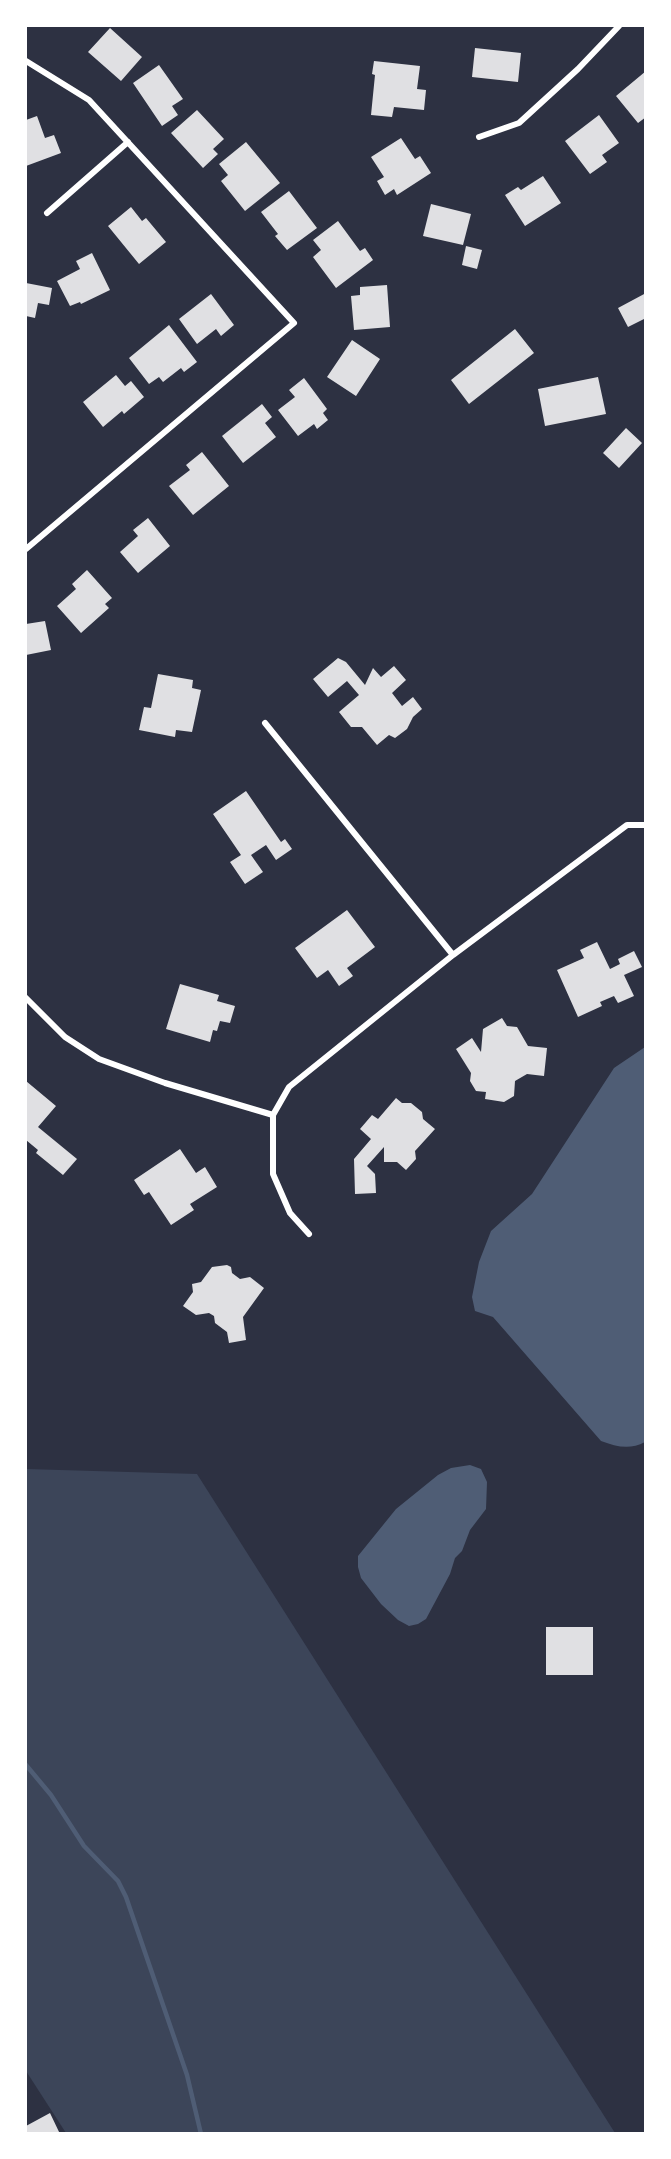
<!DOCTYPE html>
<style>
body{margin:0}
#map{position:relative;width:671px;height:2159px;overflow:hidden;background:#2d3142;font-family:Inter,sans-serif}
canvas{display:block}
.frame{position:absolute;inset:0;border:27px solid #fff;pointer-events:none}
</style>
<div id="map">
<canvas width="671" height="2159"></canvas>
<div class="frame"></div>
</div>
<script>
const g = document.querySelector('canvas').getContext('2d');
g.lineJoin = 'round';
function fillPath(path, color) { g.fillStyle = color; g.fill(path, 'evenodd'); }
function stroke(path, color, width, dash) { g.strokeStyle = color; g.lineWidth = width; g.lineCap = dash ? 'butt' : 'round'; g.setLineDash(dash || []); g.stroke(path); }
fillPath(new Path2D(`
 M 26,1469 L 197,1474 L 615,2133 L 66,2133 L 26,2071 Z`), '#3c4559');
fillPath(new Path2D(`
 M 645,1047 L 645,1442 C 630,1450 617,1447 601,1441 L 493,1317 L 475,1311 L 472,1297 L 479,1262 L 491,1231 L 532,1194 L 614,1068 Z
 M 470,1465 L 481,1469 L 487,1482 L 486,1509 L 470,1530 L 462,1551 L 455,1558 L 450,1574 L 426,1619 L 418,1624 L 409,1626 L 398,1620 L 381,1604 L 361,1578 L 358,1567 L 358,1556 L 396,1509 L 438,1475 L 451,1468 Z`), '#4f5d75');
stroke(new Path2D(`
 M 26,1765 L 51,1795 L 84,1846 L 118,1881 L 126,1897 L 187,2075 L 201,2134`), '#4f5d75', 4.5);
fillPath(new Path2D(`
 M 110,28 L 142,57 L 121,81 L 88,52 Z
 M 475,48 L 521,53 L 518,82 L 472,77 Z
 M 374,61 L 420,66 L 417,89 L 426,90 L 424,110 L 394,107 L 392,117 L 371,115 L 375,75 L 372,74 Z
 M 159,65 L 183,99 L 172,106 L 178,115 L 162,126 L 133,83 Z
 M 646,71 L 646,117 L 638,123 L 616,96 Z
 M 197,110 L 224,139 L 213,149 L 218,154 L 203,168 L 171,133 Z
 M 599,115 L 619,143 L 602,155 L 607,162 L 590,174 L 565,141 Z
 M 37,116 L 45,138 L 54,135 L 61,153 L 26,166 L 26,120 Z
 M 401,138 L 415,159 L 420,156 L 431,173 L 397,195 L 394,189 L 385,195 L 377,181 L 384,177 L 371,157 Z
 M 246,142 L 280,183 L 245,211 L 221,181 L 228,175 L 219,164 Z
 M 543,176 L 561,203 L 525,226 L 505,195 L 518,187 L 521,190 Z
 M 289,191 L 317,228 L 287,250 L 275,236 L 278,234 L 261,212 Z
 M 431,204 L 471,214 L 463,245 L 423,236 Z
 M 131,207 L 142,221 L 146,218 L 166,242 L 139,264 L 108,226 Z
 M 338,221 L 360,251 L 365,248 L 373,260 L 336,288 L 313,257 L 321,250 L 313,240 Z
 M 466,246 L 482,250 L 477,269 L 462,265 Z
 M 92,253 L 110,290 L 81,304 L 80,302 L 70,306 L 57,281 L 80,269 L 76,261 Z
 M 26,283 L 52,288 L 49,305 L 38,303 L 35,318 L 26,316 Z
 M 387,285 L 390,327 L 354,330 L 351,296 L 360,295 L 360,287 Z
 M 646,293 L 646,318 L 628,327 L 618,308 Z
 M 211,294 L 234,325 L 221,336 L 216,329 L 197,344 L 179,319 Z
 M 169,325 L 197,362 L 184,372 L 181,368 L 163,382 L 159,377 L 149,384 L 129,358 Z
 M 515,329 L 534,353 L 469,404 L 451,380 Z
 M 352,340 L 380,359 L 356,396 L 327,377 Z
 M 116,375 L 125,386 L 131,381 L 144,397 L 124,414 L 122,411 L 103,427 L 83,402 Z
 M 598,377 L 606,414 L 545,426 L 538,389 Z
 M 304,378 L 327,409 L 323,413 L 328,420 L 317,429 L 314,424 L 298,436 L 278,410 L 295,397 L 289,390 Z
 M 262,404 L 272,417 L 265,423 L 276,437 L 243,463 L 222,436 Z
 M 626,428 L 642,443 L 619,468 L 603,453 Z
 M 202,452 L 229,486 L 193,515 L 169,486 L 190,470 L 186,465 Z
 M 148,518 L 170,546 L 138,573 L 120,552 L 138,536 L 133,530 Z
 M 87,570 L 112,598 L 105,604 L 109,608 L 81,633 L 57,606 L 76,589 L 72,584 Z
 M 45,621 L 51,650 L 26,655 L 26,624 Z
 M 338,658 L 346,662 L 365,685 L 373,668 L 381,677 L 394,666 L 406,680 L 392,693 L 402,706 L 413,697 L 422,709 L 413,717 L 407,729 L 395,738 L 389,735 L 377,745 L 362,727 L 351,727 L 339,712 L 359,695 L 347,681 L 328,697 L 313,679 Z
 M 158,674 L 193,680 L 192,688 L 201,690 L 192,732 L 176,730 L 175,737 L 139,730 L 144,707 L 151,708 Z
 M 246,791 L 281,842 L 285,839 L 292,849 L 276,860 L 266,845 L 251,855 L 263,872 L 245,884 L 230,862 L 241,855 L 213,814 Z
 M 347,910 L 375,947 L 347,968 L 353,976 L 339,986 L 328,970 L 317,978 L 295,948 Z
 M 597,942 L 610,969 L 620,964 L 618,959 L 634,951 L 642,967 L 624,975 L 634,996 L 618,1003 L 614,996 L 600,1002 L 602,1006 L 578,1017 L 557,970 L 584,958 L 580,950 Z
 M 180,984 L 219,995 L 217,1001 L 235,1006 L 230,1023 L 220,1021 L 217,1031 L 213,1030 L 210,1042 L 166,1029 Z
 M 502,1018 L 507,1026 L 517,1027 L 528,1046 L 547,1048 L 544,1076 L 527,1074 L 515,1081 L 514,1096 L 504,1102 L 485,1099 L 486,1092 L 476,1091 L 470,1081 L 471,1073 L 456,1049 L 472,1038 L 481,1052 L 483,1029 Z
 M 26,1081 L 56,1106 L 38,1127 L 77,1159 L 63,1175 L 36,1153 L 38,1150 L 26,1140 Z
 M 396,1098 L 402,1103 L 411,1103 L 422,1112 L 423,1119 L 435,1129 L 415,1151 L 416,1159 L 406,1170 L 397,1162 L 384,1162 L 384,1147 L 367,1166 L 375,1174 L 376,1193 L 355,1194 L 354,1159 L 371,1139 L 360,1129 L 372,1115 L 378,1119 Z
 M 180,1149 L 196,1173 L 205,1167 L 217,1187 L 190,1204 L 194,1210 L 171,1225 L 149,1192 L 144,1195 L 134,1180 Z
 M 227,1265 L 231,1267 L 232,1273 L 240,1279 L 250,1277 L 264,1288 L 243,1317 L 246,1340 L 229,1343 L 227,1332 L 215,1323 L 214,1316 L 209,1313 L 196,1315 L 183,1306 L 193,1292 L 192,1284 L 201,1282 L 212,1267 Z
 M 546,1627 L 593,1627 L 593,1675 L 546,1675 Z
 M 50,2113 L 60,2134 L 26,2134 L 26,2126 Z`), '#e0e0e3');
stroke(new Path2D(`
 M 26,61 L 89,100 L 294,323 L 26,549
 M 479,137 L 519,123 L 578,69 L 619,26
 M 47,213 L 128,142
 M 265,723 L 453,955
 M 26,998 L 65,1037 L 99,1059 L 165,1083 L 273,1115
 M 309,1234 L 290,1213 L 273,1174 L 273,1115 L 289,1087 L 453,955 L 627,825 L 646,825`), '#fff', 6);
</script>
